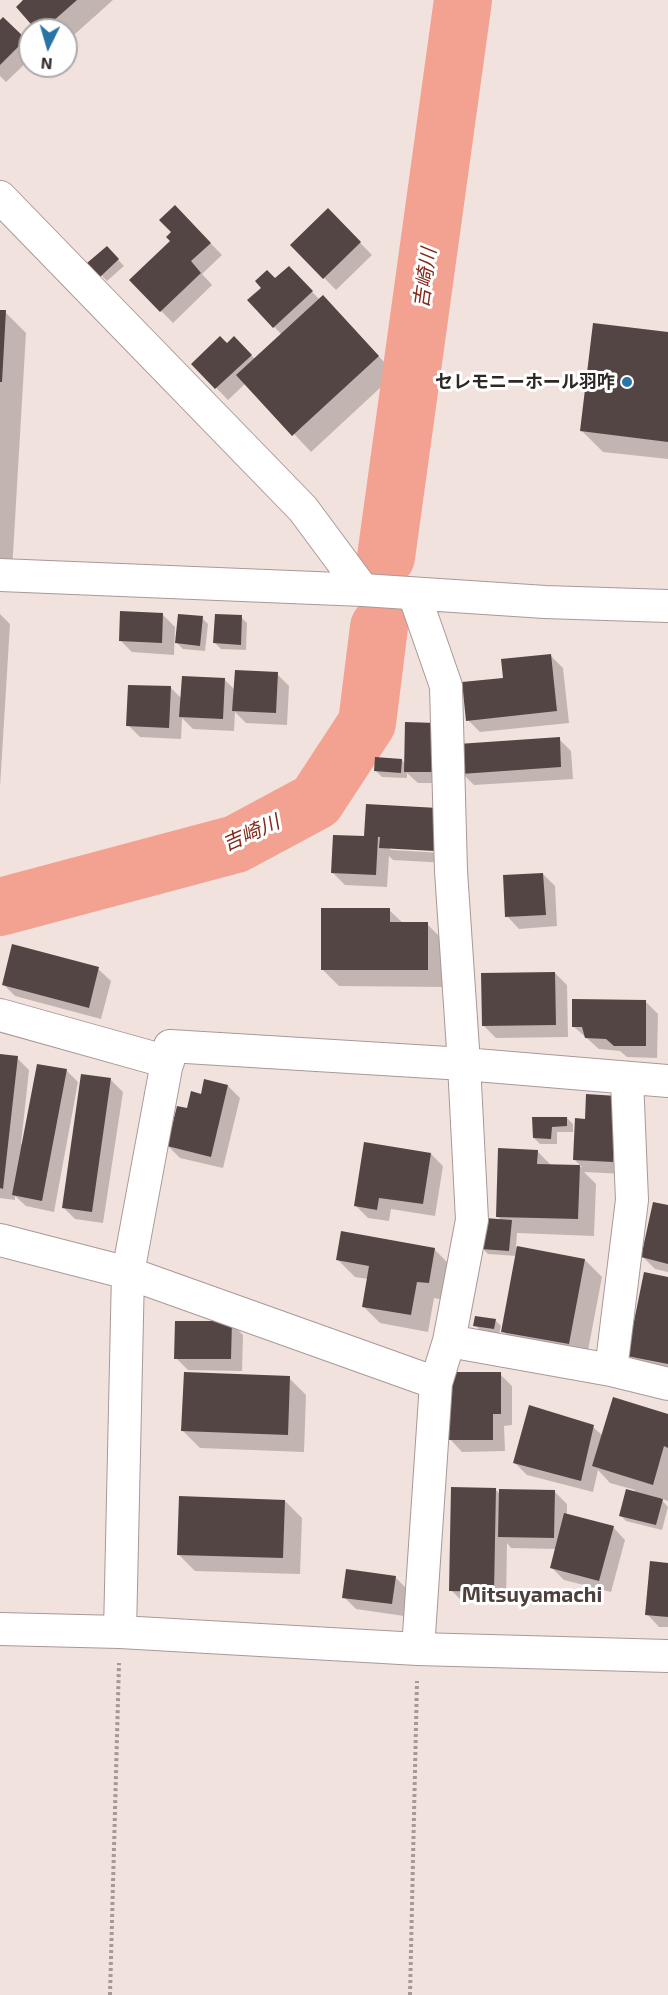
<!DOCTYPE html>
<meta charset="utf-8">
<style>
body{margin:0}
#map{position:relative;width:668px;height:1995px;overflow:hidden;background:#f2e2de;font-family:"Exo 2",sans-serif}
canvas{display:block}
.north{position:absolute;left:18px;top:18px;width:60px;height:60px;box-sizing:border-box;background:#fff;border:2px solid #aba9a8;border-radius:50%;rotate:185deg;font-size:16px;font-weight:700;line-height:24px;text-align:center;color:#2d2726}
.north::after{content:'';display:block;margin:auto;width:21px;height:27px;background:#2774a7;clip-path:polygon(50% 0,100% 100%,50% 72%,0 100%)}
</style>
<div id="map">
<canvas width="668" height="1995"></canvas>
<div class="north">N</div>
</div>
<script>
const g = document.querySelector('canvas').getContext('2d');
g.lineJoin = 'round';
function fillPath(path, color) { g.fillStyle = color; g.fill(path, 'evenodd'); }
function stroke(path, color, width, dash) { g.strokeStyle = color; g.lineWidth = width; g.lineCap = dash ? 'butt' : 'round'; g.setLineDash(dash || []); g.stroke(path); }
function write(font, color, halo, rows, align = 'center') {
  g.font = font + ' "Exo 2","Noto Sans JP",sans-serif'; g.lineWidth = 6; g.setLineDash([]); g.textBaseline = 'middle'; g.strokeStyle = halo; g.fillStyle = color; for (const [text, x, y, turn = 0] of rows) {
    g.save(); g.translate(x, y); g.rotate((+turn || 0) * Math.PI / 180); g.textAlign = isNaN(turn) ? turn : align; if (halo) g.strokeText(text, 0, 0); g.fillText(text, 0, 0); g.restore();
  }
}
fillPath(new Path2D(`
 M 26,0 L 113,0 L 66,42 L 66,30 L 38,30 Z
 M 3,19 L 30,46 L 30,59 L 6,82 L 0,76 L 0,22 Z
 M 175,207 L 222,255 L 202,274 L 212,285 L 173,323 L 131,280 L 172,241 Z
 M 328,210 L 372,255 L 336,290 L 292,245 Z
 M 107,248 L 124,266 L 107,281 L 89,263 Z
 M 289,268 L 320,300 L 340,314 L 395,374 L 311,452 L 246,383 L 228,400 L 193,364 L 227,345 L 234,338 L 255,359 L 282,335 L 249,300 Z
 M 0,311 L 5,312 L 26,333 L 12,571 L 0,570 Z
 M 668,333 L 668,459 L 603,452 L 582,431 Z
 M 0,614 L 10,624 L 0,787 Z
 M 163,615 L 175,627 L 174,655 L 132,652 L 120,640 Z
 M 241,617 L 247,623 L 246,650 L 221,649 L 215,643 Z
 M 202,618 L 208,624 L 205,651 L 183,649 L 177,643 Z
 M 551,656 L 563,668 L 569,723 L 480,732 L 468,720 L 505,680 Z
 M 277,674 L 289,686 L 287,725 L 246,723 L 235,712 L 234,731 L 193,729 L 182,718 L 181,739 L 140,737 L 128,725 L 171,688 L 182,699 L 224,679 L 235,690 Z
 M 406,723 L 448,783 L 418,783 L 407,773 L 407,778 L 382,777 L 376,771 L 402,760 L 406,765 Z
 M 559,739 L 571,751 L 573,779 L 474,785 L 462,773 Z
 M 449,822 L 447,863 L 393,860 L 389,856 L 387,887 L 345,885 L 333,873 L 365,838 ZM 388,847 L 443,850 L 443,853 L 391,850 Z
 M 543,874 L 555,886 L 557,926 L 519,929 L 507,916 Z
 M 389,910 L 403,923 L 427,924 L 444,941 L 444,987 L 339,986 L 322,969 Z
 M 98,969 L 111,981 L 101,1019 L 15,996 L 3,984 Z
 M 555,973 L 567,985 L 568,1037 L 496,1038 L 484,1026 Z
 M 646,1002 L 658,1014 L 657,1058 L 627,1057 L 620,1051 L 599,1049 L 573,1026 Z
 M 0,1056 L 17,1058 L 29,1070 L 21,1144 L 24,1144 L 66,1070 L 78,1082 L 54,1212 L 26,1206 L 15,1196 L 15,1200 L 0,1198 Z
 M 111,1080 L 123,1092 L 103,1223 L 75,1219 L 63,1207 Z
 M 228,1086 L 240,1098 L 223,1168 L 180,1158 L 168,1146 L 188,1110 L 202,1096 Z
 M 616,1097 L 625,1174 L 584,1172 L 596,1184 L 594,1236 L 517,1233 L 516,1247 L 585,1260 L 602,1277 L 586,1361 L 520,1349 L 503,1331 L 517,1256 L 488,1254 L 482,1248 L 502,1221 L 497,1216 L 537,1151 L 552,1166 L 582,1167 L 575,1160 L 586,1120 Z
 M 567,1118 L 573,1124 L 573,1132 L 557,1132 L 557,1144 L 540,1144 L 534,1138 Z
 M 431,1154 L 443,1166 L 435,1216 L 391,1209 L 389,1221 L 368,1218 L 356,1206 Z
 M 668,1207 L 668,1272 L 655,1269 L 643,1257 Z
 M 434,1249 L 451,1266 L 445,1300 L 434,1298 L 428,1332 L 380,1323 L 363,1306 L 368,1279 L 355,1277 L 338,1260 Z
 M 668,1279 L 668,1377 L 646,1373 L 628,1355 Z
 M 495,1320 L 501,1326 L 499,1334 L 481,1331 L 475,1325 Z
 M 231,1323 L 243,1335 L 242,1371 L 188,1370 L 176,1358 Z
 M 500,1374 L 512,1386 L 512,1425 L 504,1426 L 505,1451 L 462,1452 L 450,1439 Z
 M 289,1378 L 306,1395 L 304,1452 L 200,1448 L 183,1431 Z
 M 668,1416 L 668,1501 L 660,1498 L 668,1507 L 662,1530 L 626,1521 L 620,1515 L 635,1490 L 610,1483 L 598,1470 L 593,1492 L 527,1475 L 515,1463 L 593,1427 L 603,1436 Z
 M 495,1489 L 500,1494 L 555,1492 L 567,1504 L 567,1515 L 613,1527 L 625,1540 L 611,1592 L 564,1580 L 552,1568 L 557,1549 L 511,1548 L 507,1543 L 506,1603 L 463,1602 L 451,1590 Z
 M 285,1501 L 302,1518 L 300,1574 L 195,1571 L 178,1554 Z
 M 668,1564 L 668,1627 L 659,1627 L 647,1614 Z
 M 395,1577 L 407,1589 L 404,1616 L 356,1609 L 344,1597 Z`), '#0003');
stroke(new Path2D(`
 M 386,557 L 463,0
 M 0,907 L 236,844 L 316,801 L 367,723 L 379,627`), '#f3a292', 58);
fillPath(new Path2D(`
 M 23,0 L 77,0 L 43,30 L 36,30 L 16,7 Z
 M 3,17 L 26,39 L 0,65 L 0,20 Z
 M 175,205 L 211,243 L 191,261 L 201,273 L 160,312 L 129,280 L 170,241 L 166,237 L 171,232 L 159,220 Z
 M 328,208 L 361,242 L 323,279 L 290,245 Z
 M 107,246 L 119,259 L 100,277 L 87,263 Z
 M 289,266 L 313,291 L 273,328 L 247,300 L 261,288 L 255,281 L 267,270 L 275,278 Z
 M 323,295 L 379,356 L 292,436 L 236,375 Z
 M 0,310 L 6,310 L 2,382 L 0,382 Z
 M 593,323 L 668,332 L 668,442 L 580,431 Z
 M 220,336 L 227,343 L 234,336 L 252,355 L 215,389 L 191,364 Z
 M 120,611 L 163,613 L 162,643 L 119,641 Z
 M 178,614 L 203,616 L 200,646 L 175,643 Z
 M 215,614 L 242,615 L 241,645 L 213,643 Z
 M 551,654 L 557,711 L 466,721 L 462,682 L 503,678 L 501,659 Z
 M 235,670 L 278,672 L 276,713 L 232,711 Z
 M 182,676 L 225,678 L 223,719 L 179,717 Z
 M 128,685 L 171,686 L 169,728 L 126,726 Z
 M 405,722 L 437,723 L 437,772 L 404,772 Z
 M 560,737 L 561,767 L 461,774 L 458,744 Z
 M 375,757 L 402,759 L 401,773 L 374,771 Z
 M 366,804 L 438,808 L 435,851 L 379,848 L 380,837 L 378,837 L 376,875 L 331,873 L 333,835 L 364,836 Z
 M 543,873 L 546,915 L 505,917 L 503,875 Z
 M 321,908 L 390,908 L 390,922 L 428,922 L 428,970 L 321,970 Z
 M 12,944 L 99,967 L 89,1008 L 2,985 Z
 M 555,972 L 556,1025 L 482,1026 L 481,973 Z
 M 572,999 L 646,1000 L 646,1046 L 614,1046 L 606,1039 L 585,1038 L 582,1027 L 572,1027 Z
 M 0,1054 L 18,1056 L 3,1189 L 0,1188 Z
 M 37,1064 L 67,1069 L 42,1201 L 12,1195 Z
 M 81,1074 L 111,1078 L 92,1212 L 62,1208 Z
 M 204,1079 L 228,1085 L 211,1157 L 167,1146 L 177,1106 L 187,1108 L 191,1091 L 201,1094 Z
 M 586,1094 L 617,1096 L 613,1162 L 573,1160 L 575,1118 L 585,1119 Z
 M 532,1117 L 567,1117 L 567,1126 L 552,1127 L 551,1139 L 533,1138 Z
 M 364,1142 L 431,1153 L 423,1204 L 379,1198 L 377,1210 L 354,1206 Z
 M 498,1148 L 538,1150 L 537,1164 L 580,1165 L 578,1219 L 496,1217 Z
 M 653,1202 L 668,1205 L 668,1264 L 641,1257 Z
 M 484,1218 L 512,1220 L 509,1251 L 481,1249 Z
 M 341,1231 L 435,1248 L 429,1283 L 417,1282 L 411,1315 L 362,1307 L 369,1266 L 336,1260 Z
 M 517,1246 L 585,1259 L 569,1344 L 501,1332 Z
 M 644,1272 L 668,1277 L 668,1364 L 627,1356 Z
 M 475,1316 L 496,1319 L 494,1329 L 473,1326 Z
 M 175,1321 L 232,1321 L 231,1359 L 174,1359 Z
 M 184,1372 L 290,1376 L 288,1435 L 181,1431 Z
 M 448,1372 L 501,1372 L 501,1414 L 493,1414 L 493,1440 L 448,1440 Z
 M 613,1397 L 668,1414 L 668,1448 L 664,1446 L 653,1485 L 592,1466 Z
 M 529,1405 L 594,1425 L 581,1481 L 513,1463 Z
 M 451,1487 L 496,1488 L 494,1592 L 449,1591 Z
 M 499,1489 L 555,1490 L 554,1538 L 498,1537 Z
 M 626,1489 L 663,1499 L 656,1525 L 619,1516 Z
 M 179,1496 L 285,1500 L 283,1558 L 177,1555 Z
 M 564,1513 L 614,1526 L 599,1581 L 550,1568 Z
 M 650,1561 L 668,1563 L 668,1617 L 645,1615 Z
 M 346,1569 L 396,1576 L 392,1604 L 342,1598 Z`), '#534543');
const minor = new Path2D(`
 M 0,197 L 303,509 L 363,590
 M 0,575 L 363,590 L 545,602 L 668,606
 M 414,594 L 446,686 L 451,871 L 464,1064 L 472,1220 L 449,1341 L 436,1383 L 418,1649
 M 0,1015 L 168,1062
 M 0,1240 L 128,1273 L 436,1383
 M 449,1341 L 611,1370 L 668,1384
 M 611,1370 L 632,1200 L 627,1079
 M 0,1629 L 120,1632 L 418,1649 L 668,1656
 M 120,1632 L 128,1273 L 170,1046 L 464,1064 L 668,1081`);
stroke(minor, '#a99996', 34);
stroke(new Path2D(`
 M 110,1995 L 119,1663
 M 410,1995 L 417,1681`), '#a59996', 4, [3, 3]);
stroke(minor, '#fff', 32);
for (const [x, y, r, color] of [
 [627,382,6,"#2774a7"]
]) { const dot = new Path2D(); dot.arc(x, y, r, 0, 2 * Math.PI); g.fillStyle = color; g.fill(dot); stroke(dot, '#fff', 2); }
write('bold 18px', '#2d2726', '#fff', [
 ["セレモニーホール羽咋",615,382]
], 'right');
write('italic 20px', '#842819', '#fff', [
 ["吉崎川",425,278,-82],
 ["吉崎川",251,833,-24]
]);
write('bold 21px', '#4d403d', '#fff', [
 ["Mitsuyamachi",532,1595]
]);
</script>
